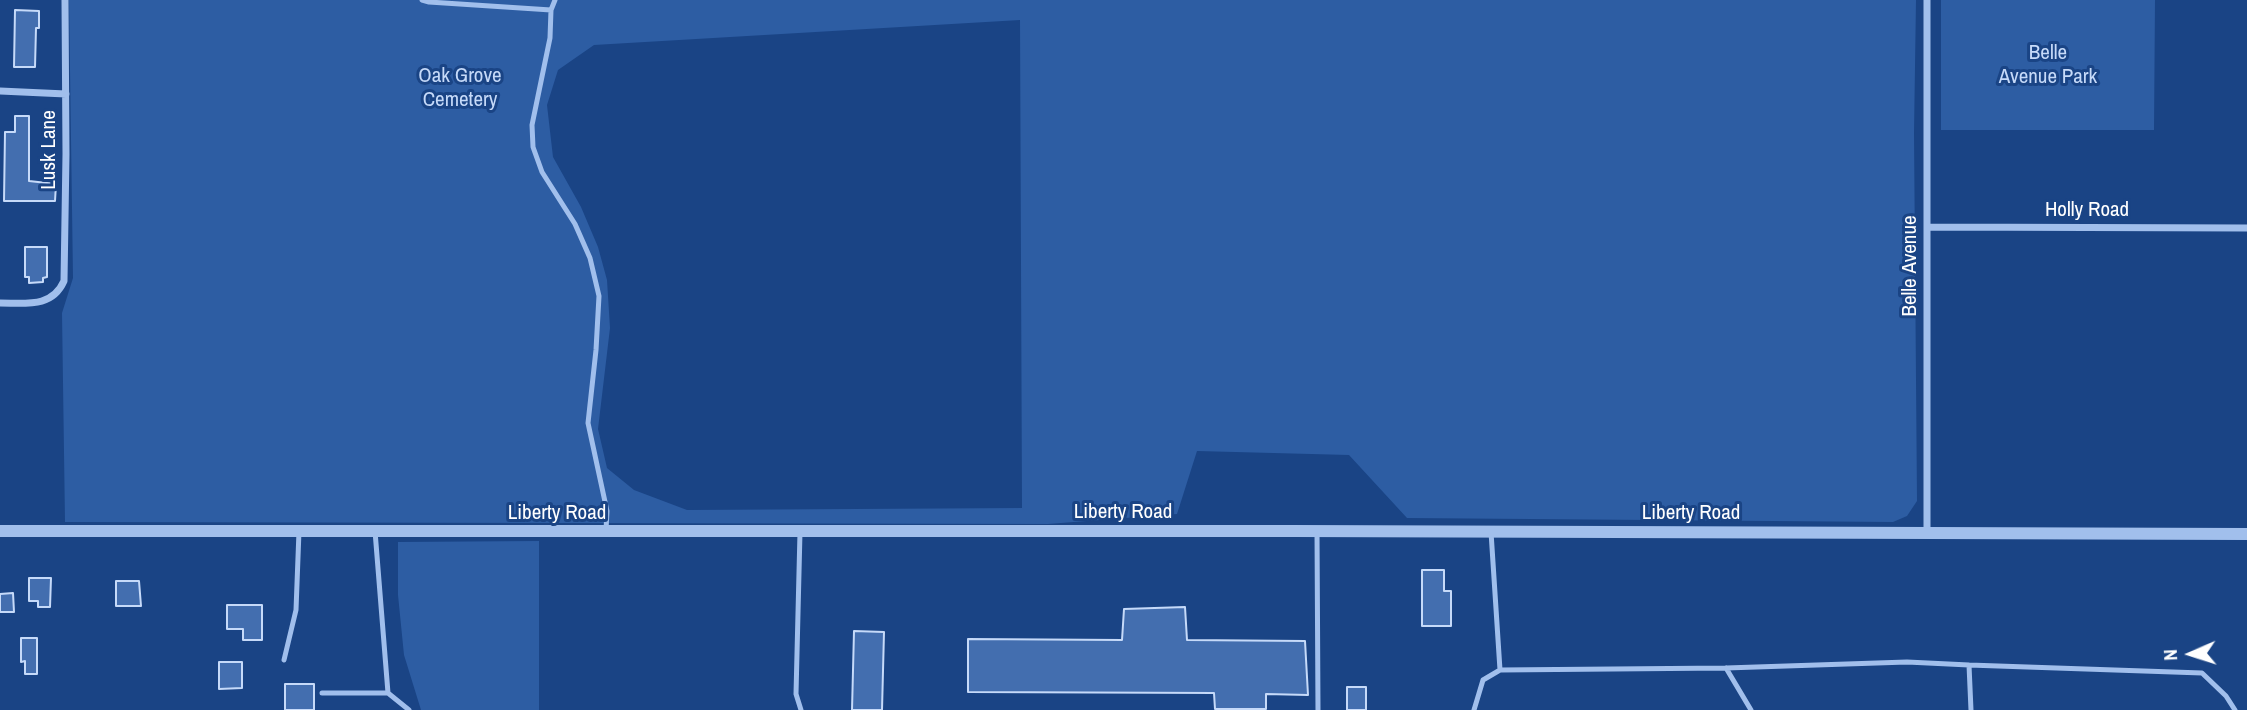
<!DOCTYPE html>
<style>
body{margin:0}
#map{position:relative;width:2247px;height:710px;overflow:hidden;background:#1a4485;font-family:"Archivo Narrow",sans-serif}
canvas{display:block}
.north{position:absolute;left:2156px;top:619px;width:70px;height:70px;-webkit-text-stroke:5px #1a4485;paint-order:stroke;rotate:267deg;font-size:19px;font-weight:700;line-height:28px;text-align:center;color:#fff}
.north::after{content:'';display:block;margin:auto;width:24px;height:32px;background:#fff;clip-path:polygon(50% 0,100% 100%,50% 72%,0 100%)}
</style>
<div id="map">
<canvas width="2247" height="710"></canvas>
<div class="north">N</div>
</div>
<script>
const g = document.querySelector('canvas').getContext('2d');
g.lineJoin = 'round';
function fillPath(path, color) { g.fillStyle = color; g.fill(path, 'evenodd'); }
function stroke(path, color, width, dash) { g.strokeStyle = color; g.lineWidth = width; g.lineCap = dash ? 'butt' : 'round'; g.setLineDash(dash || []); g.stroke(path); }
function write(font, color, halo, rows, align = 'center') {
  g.font = font + ' "Archivo Narrow",sans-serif'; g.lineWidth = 6; g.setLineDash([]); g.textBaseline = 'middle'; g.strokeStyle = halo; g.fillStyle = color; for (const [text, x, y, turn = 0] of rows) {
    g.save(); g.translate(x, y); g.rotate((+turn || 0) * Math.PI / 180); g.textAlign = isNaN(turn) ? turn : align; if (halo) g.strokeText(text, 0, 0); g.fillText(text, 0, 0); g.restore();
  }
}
fillPath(new Path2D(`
 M 69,0 L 1916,0 L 1914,133 L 1917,501 L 1907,516 L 1893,522 L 1407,518 L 1349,455 L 1197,451 L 1177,514 L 1048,524 L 65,522 L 62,313 L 73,278 ZM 1020,20 L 1022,508 L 687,510 L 634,490 L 607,468 L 598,429 L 610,328 L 607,280 L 598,247 L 581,207 L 553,157 L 547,105 L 558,70 L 594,45 Z
 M 1941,0 L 2155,0 L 2154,130 L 1941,130 Z
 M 539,541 L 539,710 L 421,710 L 404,655 L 398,595 L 398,542 Z`), '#2d5da3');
const building = new Path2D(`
 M 15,10 L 39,11 L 39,28 L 36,28 L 35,67 L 14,67 Z
 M 15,116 L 29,116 L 29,181 L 56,184 L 55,201 L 4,201 L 5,132 L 15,132 Z
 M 25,247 L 47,247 L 47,277 L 43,278 L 43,282 L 29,283 L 29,277 L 25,277 Z
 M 1422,570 L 1444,570 L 1444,591 L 1451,591 L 1451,626 L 1422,626 Z
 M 29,578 L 51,578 L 50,607 L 38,607 L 38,601 L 29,601 Z
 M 116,581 L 139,581 L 141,606 L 116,606 Z
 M 13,593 L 14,612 L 0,612 L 0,594 Z
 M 227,605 L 262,605 L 262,640 L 243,640 L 243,629 L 227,629 Z
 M 1185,607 L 1187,640 L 1305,641 L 1308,695 L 1266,694 L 1266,709 L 1215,709 L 1214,693 L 968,692 L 968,639 L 1122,640 L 1124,609 Z
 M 854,631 L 884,632 L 882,710 L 852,710 Z
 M 21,638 L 37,638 L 37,674 L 25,674 L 25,661 L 21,662 Z
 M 219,662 L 242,662 L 242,688 L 219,689 Z
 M 285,684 L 314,684 L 314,710 L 285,710 Z
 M 1347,687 L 1366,687 L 1366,710 L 1347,710 Z`);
fillPath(building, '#436eaf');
stroke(building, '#c6daf9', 2);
stroke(new Path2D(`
 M 422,0 L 429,2 L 551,10 L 555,0
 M 551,10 L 550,38 L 532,125 L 533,147 L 542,172 L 575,224 L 590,258 L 599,296 L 596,350 L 588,423 L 607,511 L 606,530
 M 375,531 L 388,693 L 409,710
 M 1317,531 L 1318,710
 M 800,532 L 796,694 L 801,710
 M 1491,532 L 1500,670 L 1726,668 L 1907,662 L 1969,665 L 1971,710
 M 284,660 L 296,610 L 299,531
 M 1969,665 L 2202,673 L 2226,696 L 2235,710
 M 1726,668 L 1751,710
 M 322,693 L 388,693
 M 1474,710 L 1483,680 L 1500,670`), '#a1bfec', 5);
stroke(new Path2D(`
 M 0,91 L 66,94
 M 1927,227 L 2247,228
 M 0,303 C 26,303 52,308 64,281 L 66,154 L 65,0
 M 1927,533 L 1927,0`), '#a1bfec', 7);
stroke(new Path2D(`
 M 0,531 L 1296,531 L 2247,534`), '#a1bfec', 12);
write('21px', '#c6daf9', '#1a4485', [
 ["Belle",2048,53],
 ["Avenue Park",2048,77],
 ["Oak Grove",460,76],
 ["Cemetery",460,100]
]);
write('21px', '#fff', '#1a4485', [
 ["Lusk Lane",49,150,-90],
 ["Holly Road",2087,210],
 ["Belle Avenue",1910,266,-90],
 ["Liberty Road",1123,512],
 ["Liberty Road",557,513],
 ["Liberty Road",1691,513]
]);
</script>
